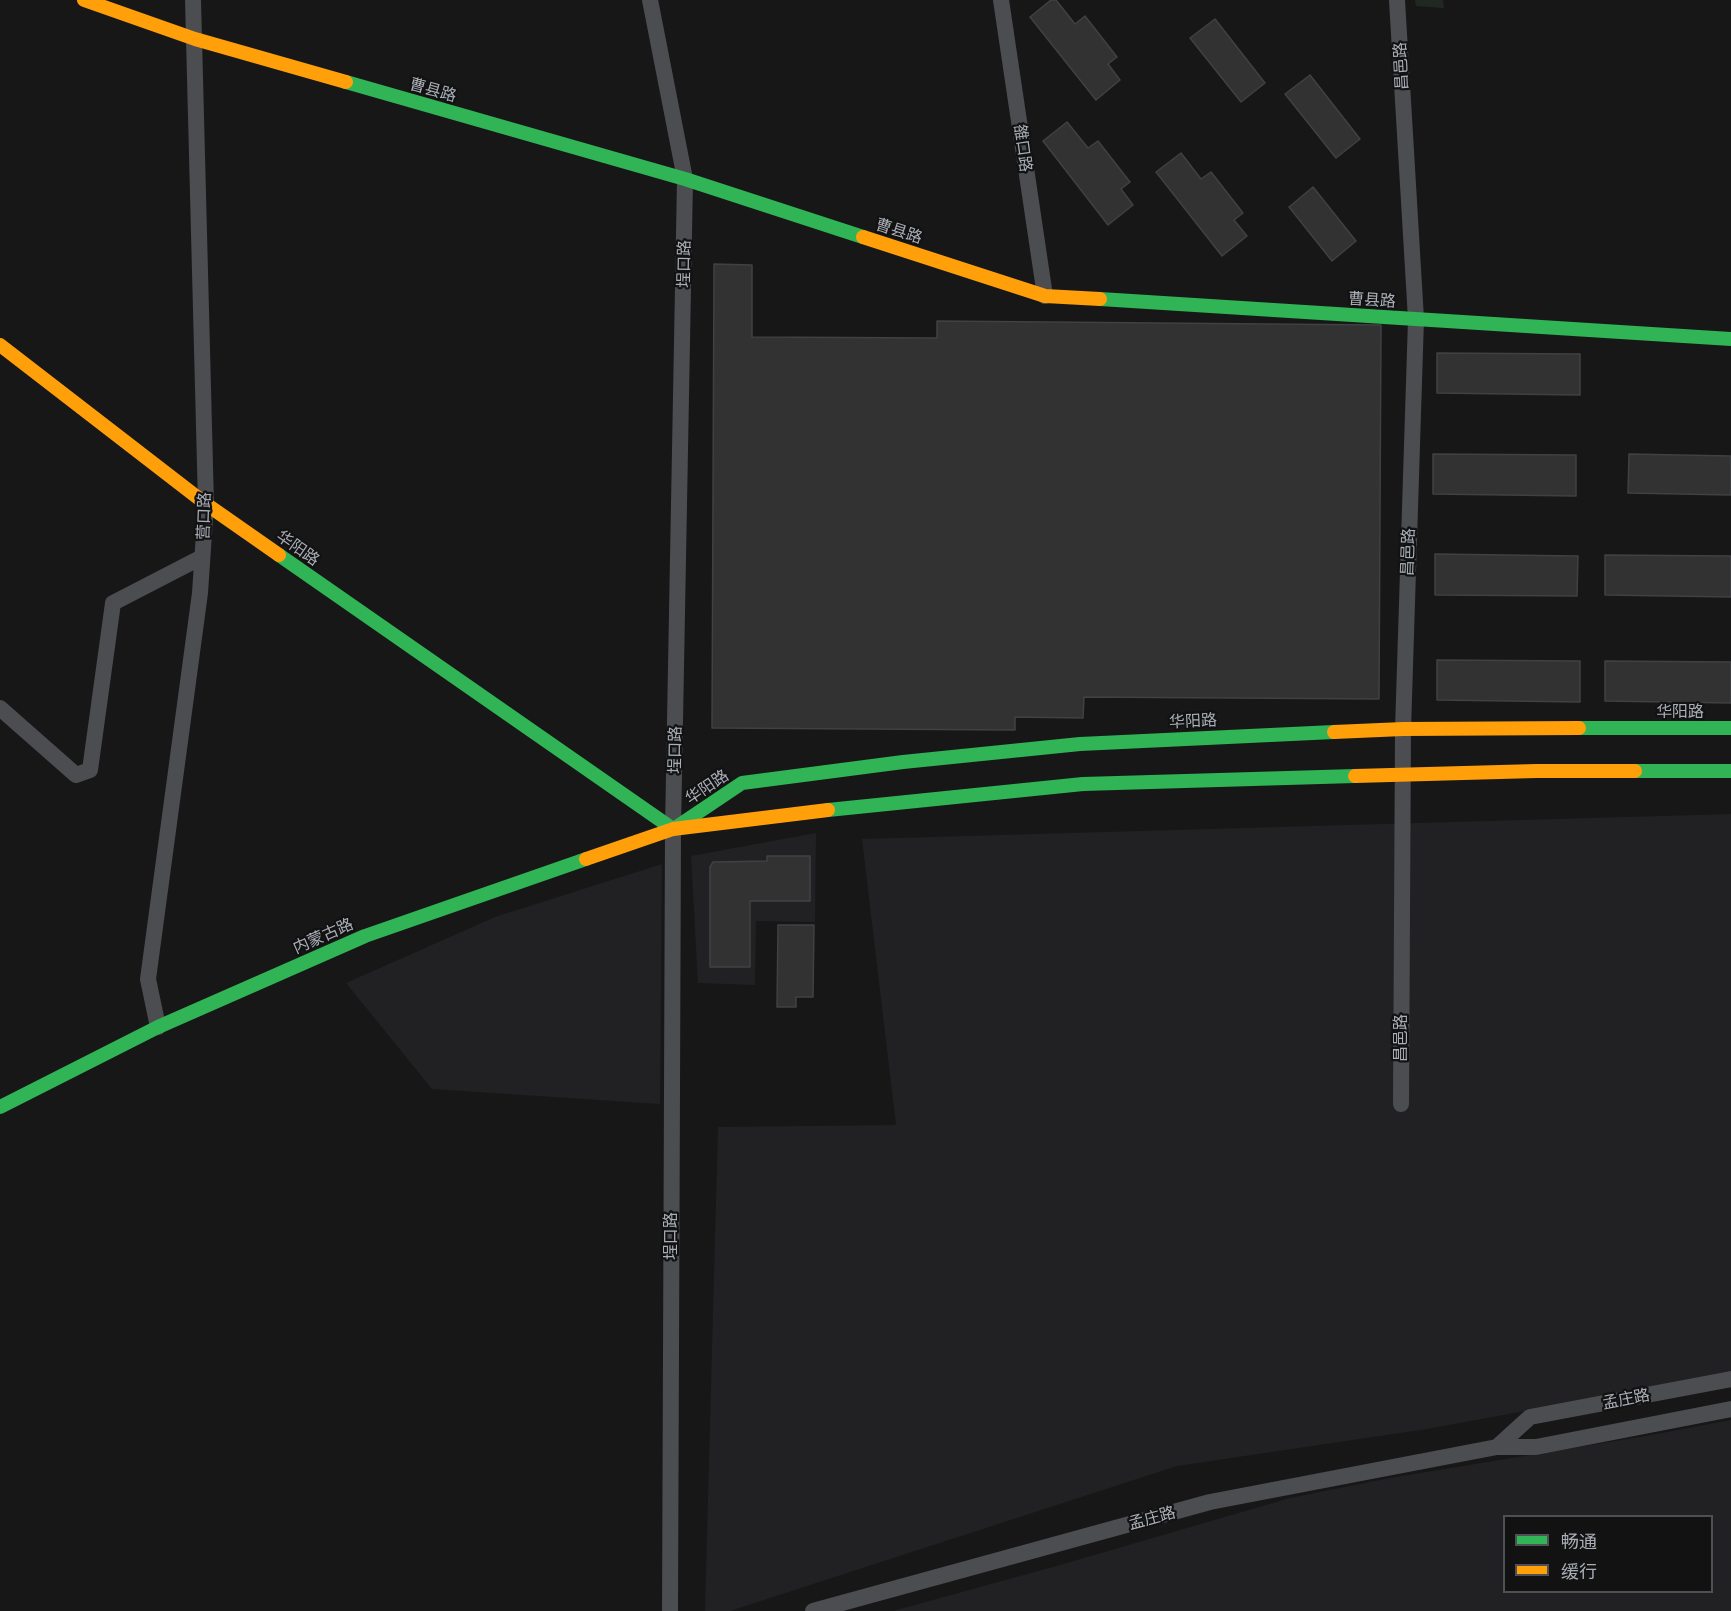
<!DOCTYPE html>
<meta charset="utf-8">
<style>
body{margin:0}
#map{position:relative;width:1731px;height:1611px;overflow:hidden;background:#171718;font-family:Commissioner,"Noto Sans SC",sans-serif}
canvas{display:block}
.legend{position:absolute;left:1503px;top:1515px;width:210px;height:78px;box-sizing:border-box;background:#121213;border:2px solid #4e5055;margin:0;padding:8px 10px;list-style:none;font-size:18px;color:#a9aeb7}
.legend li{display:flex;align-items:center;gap:12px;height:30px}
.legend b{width:30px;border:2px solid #4e5055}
</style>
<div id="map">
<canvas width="1731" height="1611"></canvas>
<ul class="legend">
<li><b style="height:8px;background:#30b455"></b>畅通</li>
<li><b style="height:8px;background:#ff9f0a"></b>缓行</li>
</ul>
</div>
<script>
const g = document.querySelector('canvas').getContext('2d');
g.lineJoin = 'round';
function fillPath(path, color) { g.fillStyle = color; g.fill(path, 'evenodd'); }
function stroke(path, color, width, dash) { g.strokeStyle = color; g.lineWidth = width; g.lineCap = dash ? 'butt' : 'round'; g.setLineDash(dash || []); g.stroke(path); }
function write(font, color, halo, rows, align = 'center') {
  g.font = font + ' Commissioner,"Noto Sans SC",sans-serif'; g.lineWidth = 4.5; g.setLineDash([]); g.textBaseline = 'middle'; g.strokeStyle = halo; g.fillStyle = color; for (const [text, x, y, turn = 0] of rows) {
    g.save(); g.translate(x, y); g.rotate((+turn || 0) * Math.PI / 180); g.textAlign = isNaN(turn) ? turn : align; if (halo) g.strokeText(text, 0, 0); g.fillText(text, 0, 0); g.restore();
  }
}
fillPath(new Path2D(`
 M 1731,814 L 1731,1373 L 1427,1429 L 1177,1466 L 730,1611 L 705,1611 L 718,1127 L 896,1125 L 862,839 Z
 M 816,833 L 815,922 L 756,921 L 755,985 L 698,983 L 691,856 Z
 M 662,864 L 660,1104 L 432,1089 L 346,983 L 495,917 Z
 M 1731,1420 L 1731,1611 L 893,1611 L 1060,1565 L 1290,1498 L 1390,1478 L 1646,1436 ZM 1504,1516 L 1712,1516 L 1712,1592 L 1504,1592 Z`), '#212123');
fillPath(new Path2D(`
 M 1415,0 L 1443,0 L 1444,8 L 1416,6 Z`), '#212822');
const building = new Path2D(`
 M 1051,0 L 1056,0 L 1075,24 L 1085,16 L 1117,57 L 1108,64 L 1120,80 L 1096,100 L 1030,17 Z
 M 1215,19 L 1265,83 L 1241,102 L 1190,38 Z
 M 1310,75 L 1360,139 L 1336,158 L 1285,94 Z
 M 1067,122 L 1088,148 L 1098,141 L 1130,182 L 1121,189 L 1133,205 L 1108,225 L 1043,141 Z
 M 1181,153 L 1201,179 L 1211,172 L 1243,213 L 1234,220 L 1247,236 L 1222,256 L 1156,172 Z
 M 1313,187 L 1356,241 L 1332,261 L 1289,207 Z
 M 714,264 L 752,265 L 752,337 L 937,338 L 937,321 L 1381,325 L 1379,699 L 1084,697 L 1083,718 L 1015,717 L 1015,730 L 712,728 Z
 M 1437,353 L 1580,354 L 1580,395 L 1437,393 Z
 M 1433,454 L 1576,455 L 1576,496 L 1433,494 Z
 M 1629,454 L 1731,456 L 1731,495 L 1628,493 Z
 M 1435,554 L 1578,556 L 1577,596 L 1435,595 Z
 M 1605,555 L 1731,556 L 1731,597 L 1605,595 Z
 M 1437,660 L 1580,661 L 1580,702 L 1437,700 Z
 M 1605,661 L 1731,662 L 1731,703 L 1605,701 Z
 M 767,856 L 810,856 L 810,901 L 750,901 L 750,967 L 710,967 L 710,867 L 713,862 L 767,861 Z
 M 778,925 L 814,925 L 813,997 L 796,997 L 796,1007 L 777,1007 Z`);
fillPath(building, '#323233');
stroke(building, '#404144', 1.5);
stroke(new Path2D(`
 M 650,0 L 685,179 L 673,829 L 670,1611
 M 1001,0 L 1045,296
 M 1397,0 L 1416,319 L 1403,729 L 1401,1104
 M 0,708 L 76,775 L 90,770 L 113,603 L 202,557
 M 158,1027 L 148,979 L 200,593 L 206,504 L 193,0
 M 1497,1447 L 1530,1417 L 1731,1379
 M 813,1611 L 1210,1502 L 1497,1447 L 1536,1447 L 1731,1409`), '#4c4d50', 16);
stroke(new Path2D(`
 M 346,82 L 685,179 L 863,237
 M 1100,299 L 1731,339
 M 279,555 L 673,829
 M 1579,728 L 1731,728
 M 1635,771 L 1731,771
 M 828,810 L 1083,784 L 1355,776
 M 678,826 L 742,783 L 903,762 L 1080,744 L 1334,732
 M 0,1107 L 158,1027 L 365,936 L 586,859`), '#30b455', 14);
stroke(new Path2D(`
 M 84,0 L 195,39 L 346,82
 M 863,237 L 1045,296 L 1100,299
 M 0,345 L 206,504 L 279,555
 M 1334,732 L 1403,729 L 1579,728
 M 1355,776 L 1536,771 L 1635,771
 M 586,859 L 673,829 L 828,810`), '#ff9f0a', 14);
write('16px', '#a9aeb7', '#121213', [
 ["昌邑路",1401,66,-93],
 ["曹县路",433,90,16],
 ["雒口路",1023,148,82],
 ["曹县路",899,231,18],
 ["埕口路",684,264,-89],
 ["曹县路",1372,300,4],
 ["营口路",204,516,-88],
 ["华阳路",298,548,35],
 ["昌邑路",1408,552,-88],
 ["华阳路",1680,712],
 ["华阳路",1193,721,-3],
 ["埕口路",675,750,-89],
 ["华阳路",707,787,-34],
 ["内蒙古路",323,936,-24],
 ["昌邑路",1401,1038,-90],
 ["埕口路",671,1236,-90],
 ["孟庄路",1626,1399,-11],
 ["孟庄路",1152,1518,-15]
]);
</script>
